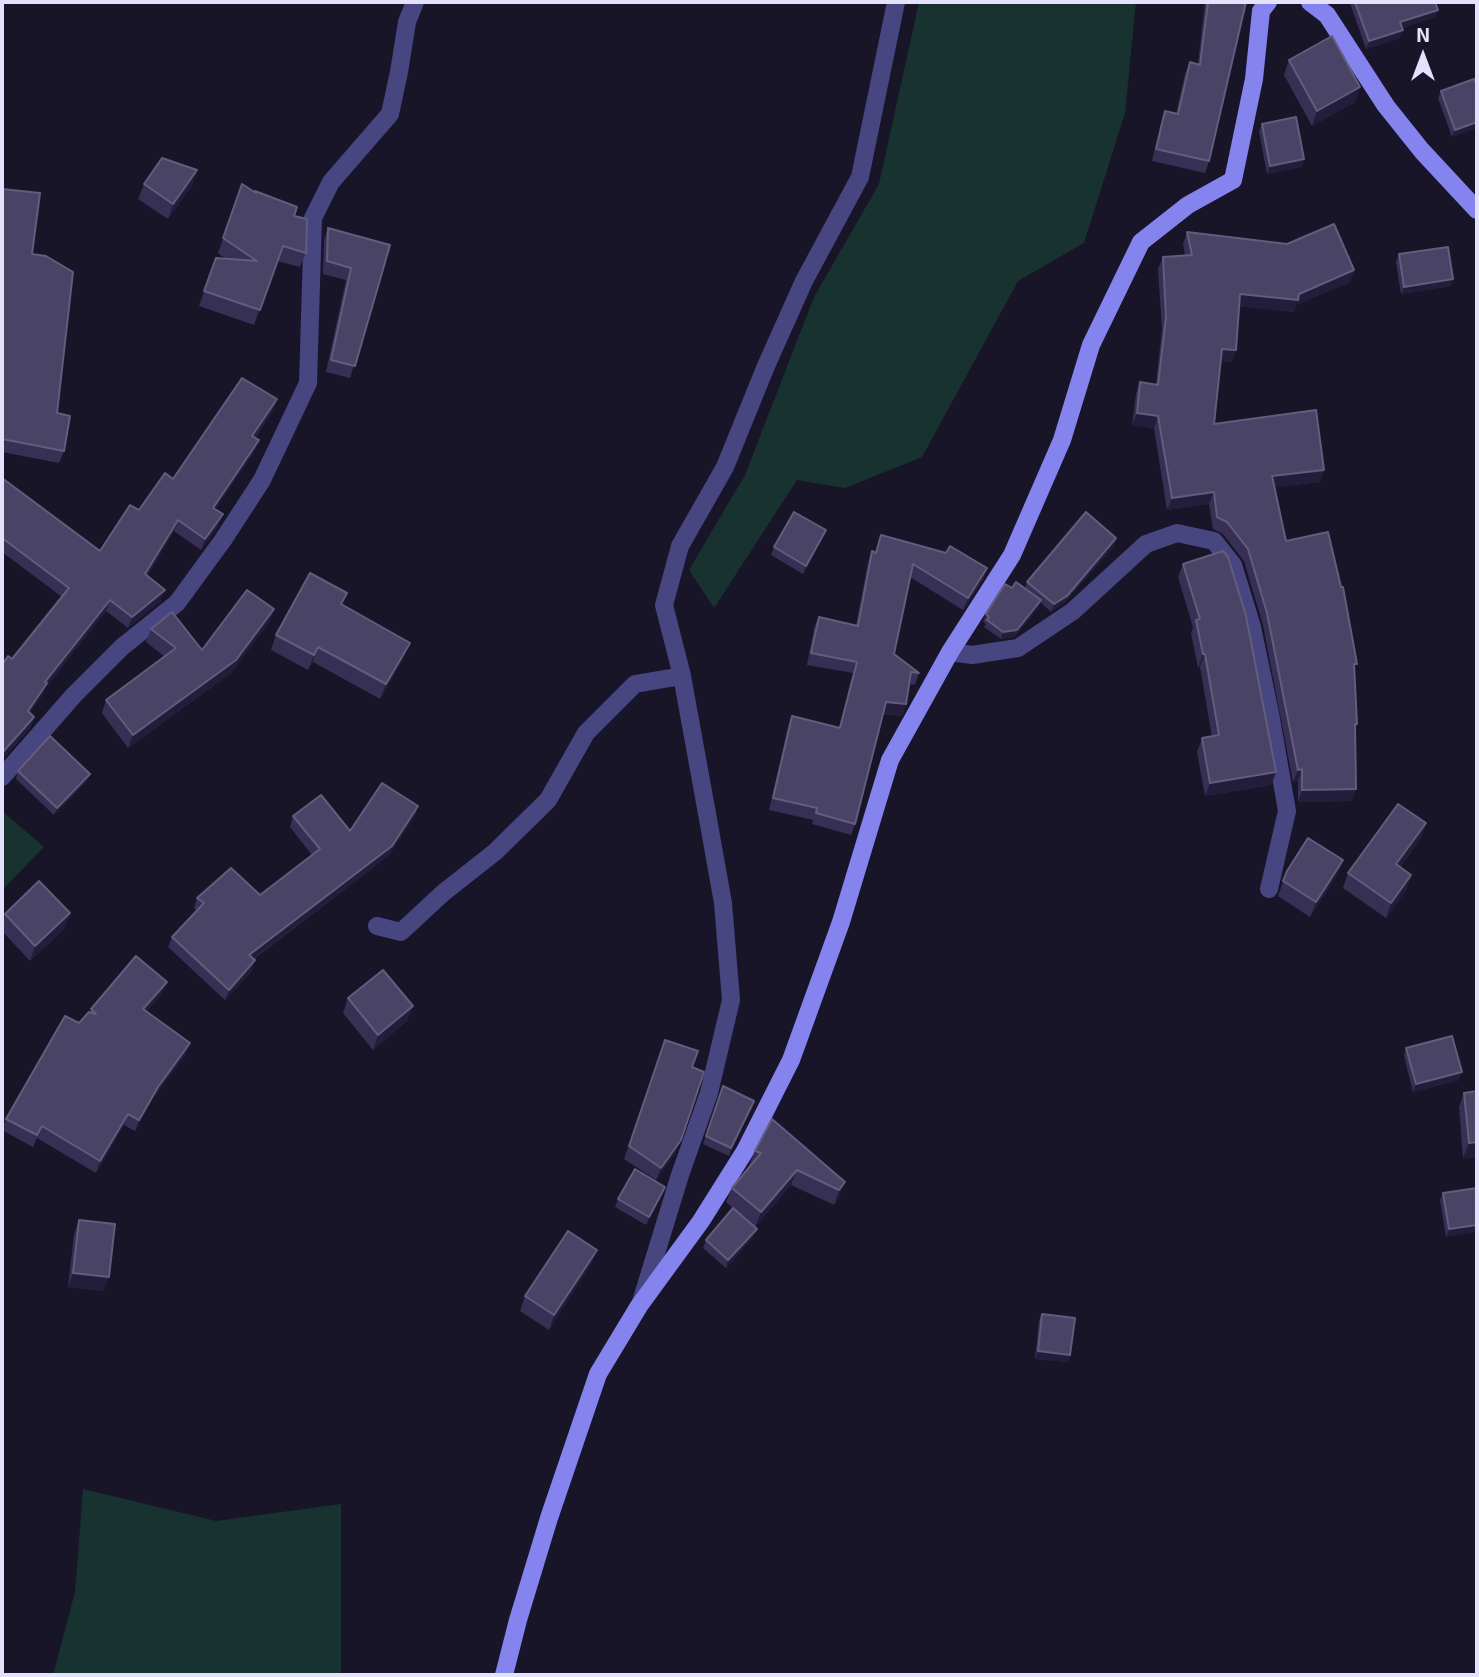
<!DOCTYPE html>
<style>
body{margin:0}
#map{position:relative;width:1479px;height:1677px;overflow:hidden;background:#181529;font-family:"Exo 2",sans-serif}
canvas{display:block}
.frame{position:absolute;inset:0;border:4px solid #e3e1fb;pointer-events:none}
.north{position:absolute;left:1388px;top:21px;width:70px;height:70px;-webkit-text-stroke:5px #181529;paint-order:stroke;rotate:0deg;font-size:19px;font-weight:700;line-height:28px;text-align:center;color:#e3e1fb}
.north::after{content:'';display:block;margin:auto;width:24px;height:32px;background:#e3e1fb;clip-path:polygon(50% 0,100% 100%,50% 72%,0 100%)}
</style>
<div id="map">
<canvas width="1479" height="1677"></canvas>
<div class="frame"></div>
<div class="north">N</div>
</div>
<script>
const g = document.querySelector('canvas').getContext('2d');
g.lineJoin = 'round';
function fillPath(path, color) { g.fillStyle = color; g.fill(path, 'evenodd'); }
function stroke(path, color, width, dash) { g.strokeStyle = color; g.lineWidth = width; g.lineCap = dash ? 'butt' : 'round'; g.setLineDash(dash || []); g.stroke(path); }
fillPath(new Path2D(`
 M 919,2 L 1136,2 L 1125,113 L 1084,243 L 1018,281 L 922,457 L 845,488 L 797,480 L 714,608 L 689,570 L 745,475 L 814,297 L 879,184 Z
 M 2,811 L 44,847 L 2,890 Z
 M 83,1489 L 216,1521 L 341,1504 L 341,1675 L 53,1675 L 75,1592 Z`), '#183230');
stroke(new Path2D(`
 M 950,652 L 972,655 L 1018,648 L 1073,611 L 1146,544 L 1177,533 L 1214,541 L 1233,565 L 1252,627 L 1270,713 L 1287,811 L 1269,889
 M 2,777 L 74,695 L 122,647 L 177,603 L 223,540 L 262,480 L 308,383 L 313,218 L 331,182 L 390,114 L 399,72 L 407,22 L 415,2
 M 377,926 L 401,932 L 443,893 L 495,852 L 548,800 L 586,733 L 635,684 L 682,676
 M 641,1302 L 680,1175 L 709,1093 L 731,1000 L 723,903 L 706,808 L 682,676 L 664,605 L 680,546 L 725,467 L 766,366 L 804,281 L 860,177 L 896,2`), '#474681', 18);
stroke(new Path2D(`
 M 1310,2 L 1327,15 L 1386,106 L 1422,151 L 1477,210
 M 504,1675 L 518,1620 L 549,1518 L 598,1374 L 639,1306 L 701,1221 L 745,1151 L 791,1060 L 841,922 L 890,760 L 950,652 L 1012,555 L 1062,440 L 1091,345 L 1141,242 L 1188,205 L 1233,180 L 1254,79 L 1261,11 L 1268,2`), '#8584ee', 18);
fillPath(new Path2D(`
 M 1205,2 L 1246,2 L 1209,161 L 1205,173 L 1152,161 L 1161,123 L 1165,111 L 1176,114 L 1185,74 L 1190,62 L 1198,64 Z
 M 1351,2 L 1438,2 L 1435,2 L 1438,10 L 1435,17 L 1402,28 L 1400,38 L 1366,49 L 1350,3 Z
 M 1289,60 L 1360,87 L 1355,102 L 1312,126 L 1284,75 Z
 M 1474,79 L 1452,137 L 1438,98 L 1441,91 Z
 M 1262,124 L 1304,159 L 1301,167 L 1267,174 L 1259,131 Z
 M 197,170 L 192,185 L 168,219 L 138,199 L 144,184 Z
 M 242,184 L 255,193 L 294,216 L 306,253 L 300,267 L 277,261 L 254,325 L 199,306 L 216,258 L 226,259 L 218,253 Z
 M 2,189 L 32,254 L 64,451 L 59,463 L 2,452 Z
 M 328,228 L 390,245 L 350,378 L 326,372 L 346,280 L 323,274 L 324,240 Z
 M 1187,232 L 1354,270 L 1350,282 L 1296,305 L 1294,312 L 1239,306 L 1236,350 L 1231,362 L 1221,361 L 1214,424 L 1324,470 L 1320,482 L 1274,487 L 1286,541 L 1354,670 L 1357,724 L 1355,729 L 1352,801 L 1298,802 L 1298,781 L 1293,782 L 1263,625 L 1244,561 L 1223,534 L 1213,529 L 1209,504 L 1167,510 L 1154,428 L 1132,425 L 1136,394 L 1140,382 L 1156,384 L 1162,329 L 1158,269 L 1163,257 L 1185,255 L 1183,244 Z
 M 1399,254 L 1451,286 L 1401,294 L 1396,262 Z
 M 273,410 L 255,438 L 255,451 L 215,509 L 219,525 L 201,550 L 174,531 L 147,576 L 161,601 L 128,628 L 106,611 L 46,687 L 43,694 L 30,713 L 34,717 L 30,728 L 2,760 L 2,665 L 12,659 L 62,597 L 2,552 L 2,478 L 100,551 L 139,510 L 173,479 Z
 M 826,530 L 823,537 L 803,574 L 771,555 L 774,547 Z
 M 881,535 L 987,568 L 983,580 L 963,610 L 910,577 L 894,654 L 919,673 L 915,685 L 909,684 L 906,704 L 902,716 L 883,714 L 855,824 L 851,835 L 812,824 L 813,820 L 769,810 L 788,727 L 792,716 L 839,727 L 853,673 L 807,665 L 814,628 L 819,617 L 856,625 L 868,563 L 872,551 L 875,553 Z
 M 1116,538 L 1114,546 L 1064,603 L 1051,612 L 1040,602 L 1038,608 L 1014,637 L 1001,639 L 984,627 L 986,624 L 983,622 L 986,614 L 1012,588 L 1025,588 L 1027,582 Z
 M 1183,564 L 1276,772 L 1271,785 L 1205,796 L 1197,752 L 1202,738 L 1212,737 L 1200,667 L 1198,668 L 1191,633 L 1193,627 L 1178,577 Z
 M 342,605 L 404,657 L 380,699 L 313,662 L 308,670 L 271,650 L 276,635 Z
 M 274,609 L 269,622 L 231,673 L 128,748 L 102,713 L 106,700 L 165,657 L 146,642 L 151,629 L 202,650 Z
 M 18,771 L 87,781 L 54,815 L 16,779 Z
 M 418,806 L 415,816 L 388,856 L 254,959 L 252,971 L 225,1000 L 168,947 L 172,937 L 197,911 L 194,908 L 197,898 L 260,895 L 312,855 L 290,827 L 293,816 L 350,831 Z
 M 1426,823 L 1421,838 L 1400,867 L 1411,875 L 1406,890 L 1386,918 L 1343,888 L 1348,873 Z
 M 1343,860 L 1337,875 L 1310,917 L 1278,896 L 1287,871 Z
 M 5,914 L 65,928 L 30,961 L 2,931 L 2,923 Z
 M 162,993 L 147,1011 L 186,1054 L 153,1098 L 135,1131 L 124,1125 L 96,1173 L 37,1138 L 33,1147 L 2,1130 L 6,1119 L 79,1023 L 90,1012 L 91,1009 Z
 M 348,998 L 413,1006 L 407,1021 L 373,1050 L 343,1013 Z
 M 665,1040 L 692,1067 L 676,1152 L 656,1180 L 624,1159 Z
 M 1406,1048 L 1459,1080 L 1413,1092 L 1404,1056 Z
 M 723,1086 L 754,1101 L 729,1156 L 703,1144 Z
 M 1464,1093 L 1477,1157 L 1463,1158 L 1459,1107 Z
 M 755,1151 L 845,1182 L 839,1197 L 834,1205 L 791,1185 L 755,1227 L 726,1202 L 732,1188 L 750,1166 L 749,1165 Z
 M 1477,1188 L 1446,1237 L 1440,1200 L 1443,1193 Z
 M 662,1195 L 646,1225 L 615,1207 L 618,1199 Z
 M 79,1220 L 104,1291 L 68,1287 L 74,1235 Z
 M 754,1236 L 726,1268 L 703,1248 L 706,1240 Z
 M 597,1250 L 591,1264 L 549,1330 L 520,1311 L 525,1296 Z
 M 1042,1314 L 1070,1355 L 1068,1362 L 1035,1359 L 1039,1321 Z`), '#373054');
fillPath(new Path2D(`
 M 1438,10 L 1435,17 L 1397,30 L 1400,22 Z
 M 1403,30 L 1400,38 L 1366,49 L 1369,41 Z
 M 1360,87 L 1355,102 L 1312,126 L 1317,111 Z
 M 1477,122 L 1477,128 L 1452,137 L 1455,130 Z
 M 1304,159 L 1301,167 L 1267,174 L 1270,166 Z
 M 197,170 L 192,185 L 168,219 L 173,204 Z
 M 1354,270 L 1350,282 L 1296,305 L 1294,312 L 1236,306 L 1240,294 L 1299,294 Z
 M 1453,279 L 1451,286 L 1401,294 L 1404,287 Z
 M 1222,349 L 1236,350 L 1231,362 L 1218,361 Z
 M 277,399 L 273,410 L 248,447 L 252,436 Z
 M 1137,413 L 1158,416 L 1154,428 L 1132,425 Z
 M 259,440 L 255,451 L 209,519 L 213,508 Z
 M 1324,470 L 1320,482 L 1268,488 L 1272,476 Z
 M 1214,492 L 1209,504 L 1167,510 L 1172,498 Z
 M 223,514 L 219,525 L 201,550 L 205,539 Z
 M 178,520 L 174,531 L 141,585 L 145,574 Z
 M 826,530 L 823,537 L 803,574 L 806,566 Z
 M 1116,538 L 1114,546 L 1064,603 L 1051,612 L 1054,604 Z
 M 987,568 L 983,580 L 963,610 L 968,598 Z
 M 165,590 L 159,603 L 128,628 L 132,617 Z
 M 110,600 L 106,611 L 46,687 L 43,694 L 24,722 L 28,711 L 45,682 Z
 M 1041,600 L 1038,608 L 1014,637 L 1001,639 L 1003,632 Z
 M 274,609 L 269,622 L 231,673 L 128,748 L 133,735 Z
 M 410,643 L 404,657 L 380,699 L 386,684 Z
 M 318,647 L 313,662 L 308,670 L 314,655 Z
 M 1203,654 L 1205,654 L 1200,667 L 1198,668 Z
 M 886,702 L 906,704 L 902,716 L 882,713 Z
 M 34,717 L 30,728 L 2,760 L 3,752 Z
 M 1302,769 L 1298,781 L 1293,782 L 1298,770 Z
 M 1276,772 L 1271,785 L 1205,796 L 1210,783 Z
 M 90,774 L 87,781 L 54,815 L 57,808 Z
 M 1356,789 L 1352,801 L 1298,802 L 1302,790 Z
 M 418,806 L 415,816 L 388,856 L 245,965 L 249,955 Z
 M 1426,823 L 1421,838 L 1391,879 L 1396,864 Z
 M 1343,860 L 1337,875 L 1310,917 L 1316,902 Z
 M 1411,875 L 1406,890 L 1386,918 L 1391,903 Z
 M 70,913 L 65,928 L 30,961 L 35,946 Z
 M 255,960 L 252,971 L 225,1000 L 229,990 Z
 M 167,982 L 162,993 L 139,1020 L 143,1009 Z
 M 413,1006 L 407,1021 L 373,1050 L 378,1035 Z
 M 190,1043 L 186,1054 L 153,1098 L 135,1131 L 139,1120 L 158,1087 Z
 M 1462,1072 L 1459,1080 L 1413,1092 L 1416,1084 Z
 M 754,1101 L 752,1108 L 729,1156 L 731,1148 Z
 M 128,1114 L 124,1125 L 96,1173 L 100,1161 Z
 M 681,1140 L 676,1152 L 656,1180 L 661,1168 Z
 M 1477,1142 L 1477,1157 L 1463,1158 L 1469,1143 Z
 M 797,1170 L 791,1185 L 755,1227 L 761,1212 Z
 M 845,1182 L 839,1197 L 834,1205 L 839,1190 Z
 M 665,1187 L 662,1195 L 646,1225 L 649,1217 Z
 M 1477,1225 L 1477,1232 L 1446,1237 L 1449,1229 Z
 M 757,1229 L 754,1236 L 726,1268 L 728,1260 Z
 M 597,1250 L 591,1264 L 549,1330 L 554,1315 Z
 M 73,1273 L 109,1277 L 104,1291 L 68,1287 Z
 M 1038,1351 L 1070,1355 L 1068,1362 L 1035,1359 Z`), '#231d3b');
const building = new Path2D(`
 M 1208,2 L 1246,2 L 1209,161 L 1156,149 L 1165,111 L 1178,114 L 1190,62 L 1200,65 Z
 M 1355,2 L 1435,2 L 1438,10 L 1400,22 L 1403,30 L 1369,41 Z
 M 1332,36 L 1360,87 L 1317,111 L 1289,60 Z
 M 1474,79 L 1477,86 L 1477,122 L 1455,130 L 1441,91 Z
 M 1296,117 L 1304,159 L 1270,166 L 1262,124 Z
 M 162,158 L 197,170 L 173,204 L 144,184 Z
 M 242,184 L 256,193 L 255,191 L 297,207 L 294,216 L 307,219 L 306,253 L 283,246 L 260,310 L 204,291 L 216,258 L 257,261 L 223,238 Z
 M 2,189 L 40,193 L 32,254 L 46,256 L 73,272 L 57,413 L 70,416 L 64,451 L 2,439 Z
 M 1334,224 L 1354,270 L 1299,294 L 1298,300 L 1240,294 L 1236,350 L 1222,349 L 1214,424 L 1316,410 L 1324,470 L 1272,476 L 1286,541 L 1328,532 L 1341,587 L 1343,587 L 1357,664 L 1354,664 L 1357,724 L 1355,724 L 1356,789 L 1302,790 L 1302,769 L 1298,770 L 1267,613 L 1248,549 L 1227,522 L 1217,517 L 1214,492 L 1172,498 L 1158,416 L 1137,413 L 1140,382 L 1158,385 L 1166,317 L 1163,257 L 1192,255 L 1187,232 L 1287,244 Z
 M 328,228 L 390,245 L 355,366 L 331,360 L 351,268 L 327,261 Z
 M 1448,247 L 1453,279 L 1404,287 L 1399,254 Z
 M 242,378 L 277,399 L 252,436 L 259,440 L 213,508 L 223,514 L 205,539 L 178,520 L 145,574 L 165,590 L 132,617 L 110,600 L 45,682 L 47,683 L 28,711 L 34,717 L 3,752 L 2,751 L 2,665 L 8,656 L 12,659 L 69,588 L 2,538 L 2,478 L 100,551 L 130,505 L 139,510 L 165,473 L 173,479 Z
 M 794,512 L 826,530 L 806,566 L 774,547 Z
 M 1086,512 L 1116,538 L 1067,596 L 1054,604 L 1027,582 Z
 M 881,535 L 946,553 L 950,546 L 987,568 L 968,598 L 913,564 L 894,654 L 919,673 L 911,672 L 906,704 L 886,702 L 855,824 L 816,813 L 817,808 L 773,798 L 792,716 L 840,728 L 857,662 L 811,653 L 819,617 L 858,626 L 872,551 L 876,553 Z
 M 1223,551 L 1228,557 L 1246,616 L 1276,772 L 1210,783 L 1202,738 L 1219,735 L 1205,654 L 1203,654 L 1196,620 L 1200,619 L 1183,564 Z
 M 310,573 L 347,593 L 341,604 L 410,643 L 386,684 L 318,647 L 314,655 L 276,635 Z
 M 1016,582 L 1041,600 L 1017,630 L 1003,632 L 987,620 L 989,617 L 986,614 L 1005,584 L 1012,588 Z
 M 247,590 L 274,609 L 236,660 L 133,735 L 106,700 L 176,648 L 151,629 L 172,612 L 202,650 Z
 M 50,736 L 90,774 L 57,808 L 18,771 Z
 M 382,783 L 418,806 L 392,846 L 249,955 L 255,960 L 229,990 L 172,937 L 204,903 L 197,898 L 231,868 L 260,895 L 320,849 L 293,816 L 321,795 L 350,831 Z
 M 1398,804 L 1426,823 L 1396,864 L 1411,875 L 1391,903 L 1348,873 Z
 M 1308,838 L 1343,860 L 1316,902 L 1283,881 L 1287,871 Z
 M 39,881 L 70,913 L 35,946 L 5,914 Z
 M 136,956 L 167,982 L 143,1009 L 190,1043 L 158,1087 L 139,1120 L 128,1114 L 100,1161 L 42,1126 L 37,1135 L 6,1119 L 65,1016 L 79,1023 L 89,1012 L 96,1014 L 91,1009 Z
 M 383,970 L 413,1006 L 378,1035 L 348,998 Z
 M 1452,1036 L 1462,1072 L 1416,1084 L 1406,1048 Z
 M 665,1040 L 698,1051 L 692,1067 L 704,1072 L 681,1140 L 661,1168 L 629,1146 Z
 M 723,1086 L 754,1101 L 731,1148 L 706,1136 Z
 M 1477,1091 L 1477,1142 L 1469,1143 L 1464,1093 Z
 M 772,1119 L 845,1182 L 839,1190 L 797,1170 L 761,1212 L 732,1188 L 761,1153 L 755,1151 Z
 M 635,1169 L 665,1187 L 649,1217 L 618,1199 Z
 M 1477,1188 L 1477,1225 L 1449,1229 L 1443,1193 Z
 M 733,1208 L 757,1229 L 728,1260 L 706,1240 Z
 M 79,1220 L 115,1224 L 109,1277 L 73,1273 Z
 M 568,1231 L 597,1250 L 554,1315 L 525,1296 Z
 M 1042,1314 L 1075,1318 L 1070,1355 L 1038,1351 Z`);
fillPath(building, '#494366');
stroke(building, '#625c7d', 2);
</script>
